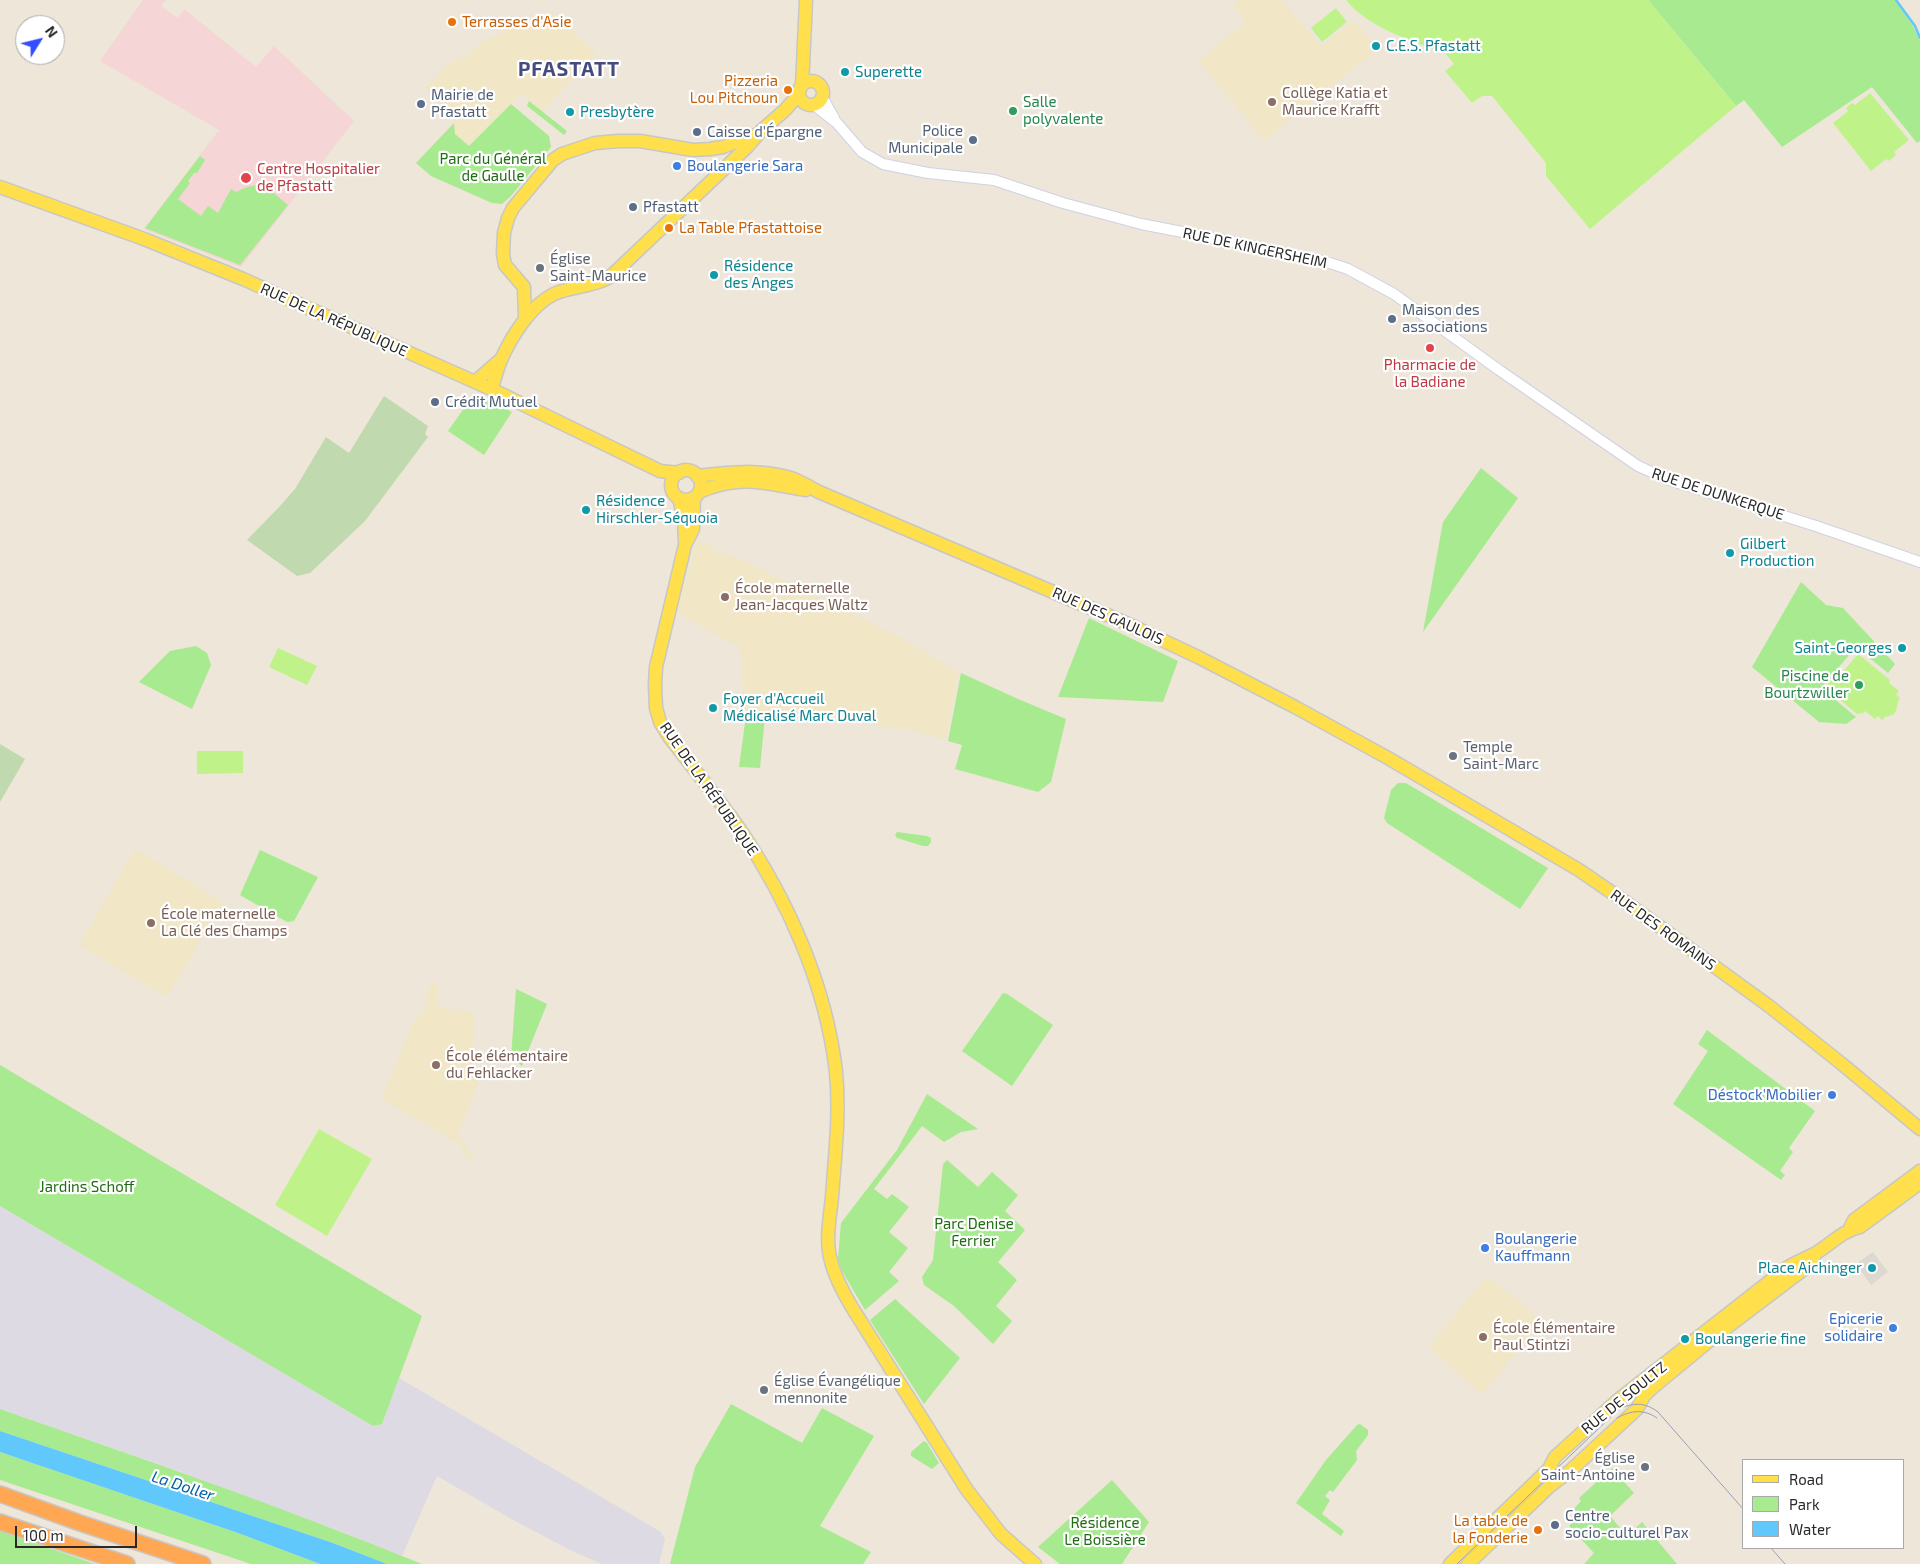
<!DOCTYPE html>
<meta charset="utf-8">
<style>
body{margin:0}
#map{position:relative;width:1920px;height:1564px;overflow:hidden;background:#ede6d9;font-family:"Exo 2",sans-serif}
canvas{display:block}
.legend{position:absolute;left:1742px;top:1459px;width:162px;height:90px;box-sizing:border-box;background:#fff;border:1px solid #a9a9a9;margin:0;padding:6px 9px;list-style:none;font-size:15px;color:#292929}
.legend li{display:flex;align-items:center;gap:10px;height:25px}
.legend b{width:25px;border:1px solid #a9a9a9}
.north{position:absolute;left:15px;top:15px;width:50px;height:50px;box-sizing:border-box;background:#fff;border:1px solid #a9a9a9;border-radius:50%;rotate:54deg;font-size:14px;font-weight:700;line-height:20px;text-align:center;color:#292929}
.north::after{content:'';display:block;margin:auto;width:18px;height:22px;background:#344dff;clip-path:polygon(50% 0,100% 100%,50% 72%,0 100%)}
.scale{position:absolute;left:15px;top:1526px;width:122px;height:22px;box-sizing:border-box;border:2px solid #292929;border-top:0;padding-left:6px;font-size:15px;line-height:18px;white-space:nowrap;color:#292929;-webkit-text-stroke:4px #fff;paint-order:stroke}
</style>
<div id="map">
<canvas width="1920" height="1564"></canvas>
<ul class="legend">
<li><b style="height:6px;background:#ffe04c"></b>Road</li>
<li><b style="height:14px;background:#a8ea8f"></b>Park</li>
<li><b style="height:14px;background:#60c8fb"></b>Water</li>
</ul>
<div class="north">N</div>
<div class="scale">100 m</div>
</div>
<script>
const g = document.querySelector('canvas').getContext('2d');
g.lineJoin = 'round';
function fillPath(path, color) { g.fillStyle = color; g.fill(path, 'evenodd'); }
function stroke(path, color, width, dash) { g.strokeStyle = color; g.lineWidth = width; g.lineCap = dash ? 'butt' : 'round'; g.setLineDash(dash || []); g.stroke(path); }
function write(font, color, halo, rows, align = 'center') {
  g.font = font + ' "Exo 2",sans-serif'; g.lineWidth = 4.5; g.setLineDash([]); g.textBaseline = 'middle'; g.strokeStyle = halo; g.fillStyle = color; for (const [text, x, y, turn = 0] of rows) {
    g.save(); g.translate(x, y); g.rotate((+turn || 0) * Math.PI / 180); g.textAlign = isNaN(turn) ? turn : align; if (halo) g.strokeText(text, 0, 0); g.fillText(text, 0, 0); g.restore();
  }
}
fillPath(new Path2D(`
 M 0,1206 L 373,1426 L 382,1424 L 399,1378 L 661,1532 L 665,1539 L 659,1564 L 602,1564 L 572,1551 L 515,1521 L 437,1476 L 402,1556 L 345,1533 L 173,1469 L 0,1409 Z`), '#dedae4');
fillPath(new Path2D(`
 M 1240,0 L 1282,0 L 1321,47 L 1352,21 L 1363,29 L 1363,32 L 1371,42 L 1367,46 L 1372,53 L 1264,141 L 1198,61 L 1246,22 L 1233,5 Z
 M 552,11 L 596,53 L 542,112 L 521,94 L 468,146 L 455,134 L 454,123 L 447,110 L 425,88 L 453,59 L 457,58 L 460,61 L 476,46 L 478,48 L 479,44 L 543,13 L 547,17 Z
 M 696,541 L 715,546 L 713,552 L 733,556 L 896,635 L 959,672 L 946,740 L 911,730 L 832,719 L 745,712 L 740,648 L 677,612 L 684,581 L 686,582 Z
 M 135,849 L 223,902 L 167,997 L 79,945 Z
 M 433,983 L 438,983 L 438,1007 L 474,1013 L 475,1080 L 479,1082 L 458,1135 L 473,1155 L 470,1160 L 456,1142 L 381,1099 L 414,1020 L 426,1007 L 428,991 Z
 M 1490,1277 L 1543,1322 L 1482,1394 L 1431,1350 L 1431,1344 L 1485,1278 Z`), '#f1e6c6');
fillPath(new Path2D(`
 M 143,0 L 166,0 L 161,6 L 178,18 L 184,9 L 256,67 L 274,46 L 354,121 L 241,267 L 144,229 L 219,130 L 100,61 Z`), '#f5d5d5');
fillPath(new Path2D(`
 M 1648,0 L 1895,0 L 1913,26 L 1920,41 L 1920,141 L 1917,143 L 1872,87 L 1782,147 L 1744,100 L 1736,106 Z
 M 529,101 L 567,131 L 564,135 L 527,106 Z
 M 511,104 L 549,136 L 551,147 L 511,196 L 502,204 L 492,203 L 431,176 L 416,163 L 454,123 L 455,134 L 469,146 Z
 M 200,156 L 205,160 L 197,173 L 194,173 L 188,181 L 190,183 L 178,199 L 201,216 L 208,206 L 218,213 L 231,189 L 236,192 C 264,178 265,187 288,205 L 240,265 L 145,228 Z
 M 474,394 L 512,412 L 484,455 L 448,431 Z
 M 1481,468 L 1518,498 L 1423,632 L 1443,522 Z
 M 1801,582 L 1826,605 L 1843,608 L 1895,664 L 1888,673 L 1856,647 L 1821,688 L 1856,717 L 1846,724 L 1819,722 L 1752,667 Z
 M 1089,618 L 1178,661 L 1163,702 L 1058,697 Z
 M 196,646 L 207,653 L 211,665 L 192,709 L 139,682 L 170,651 Z
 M 961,673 L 1018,699 L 1066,719 L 1051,782 L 1038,792 L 955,769 L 962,745 L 948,741 Z
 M 746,716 L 765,717 L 760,768 L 739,767 Z
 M 1398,783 L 1406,783 L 1548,868 L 1520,909 L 1387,823 L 1384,818 L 1391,790 Z
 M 897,832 L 927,836 L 931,838 L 931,842 L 928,846 L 923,846 L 897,838 L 895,835 Z
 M 260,850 L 318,877 L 294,921 L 287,922 L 240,895 Z
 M 516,989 L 547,1004 L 522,1066 L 511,1058 Z
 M 1003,993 L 1007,994 L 1053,1025 L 1012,1086 L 962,1051 Z
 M 1707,1030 L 1815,1111 L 1789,1148 L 1793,1152 L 1780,1171 L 1785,1175 L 1781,1180 L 1673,1104 L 1708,1051 L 1698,1044 Z
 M 0,1065 L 422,1316 L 382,1424 L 373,1426 L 0,1206 Z
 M 927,1094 L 978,1129 L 961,1132 L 944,1142 L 922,1126 L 874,1189 L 887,1199 L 892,1194 L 909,1207 L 889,1232 L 908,1248 L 889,1272 L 899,1281 L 865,1310 L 842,1271 L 838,1259 L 841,1223 L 897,1150 Z
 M 947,1160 L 978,1187 L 992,1172 L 1018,1195 L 1005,1211 L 1025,1230 L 998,1262 L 1017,1280 L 996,1306 L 1012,1321 L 993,1344 L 954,1306 L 924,1285 L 922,1277 L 933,1260 L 943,1164 Z
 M 895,1299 L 960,1358 L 924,1404 L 870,1320 Z
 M 731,1404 L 802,1443 L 822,1408 L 874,1436 L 820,1526 L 871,1552 L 863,1564 L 670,1564 L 695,1467 Z
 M 0,1409 C 141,1458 283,1507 422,1564 L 387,1564 L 333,1543 L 0,1431 Z
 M 1360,1424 L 1368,1430 L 1368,1435 L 1356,1451 L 1357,1460 L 1333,1492 L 1330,1490 L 1325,1496 L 1330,1500 L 1322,1514 L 1344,1531 L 1341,1536 L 1296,1503 L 1326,1460 L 1357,1425 Z
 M 924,1441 L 927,1443 L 939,1463 L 932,1469 L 911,1456 L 911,1452 Z
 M 0,1452 L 238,1533 L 320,1564 L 251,1564 L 0,1480 Z
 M 1612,1468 L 1634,1493 L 1610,1516 L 1627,1536 L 1642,1522 L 1677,1564 L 1584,1564 L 1594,1553 L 1569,1526 L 1579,1515 L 1574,1509 L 1581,1501 L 1579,1498 Z
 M 1112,1480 L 1149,1522 L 1122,1564 L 1060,1564 L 1038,1547 Z
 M 0,1531 L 95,1564 L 0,1564 Z`), '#a8ea8f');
fillPath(new Path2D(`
 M 384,396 L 428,426 L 425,434 L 428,437 L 365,521 L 310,573 L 297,576 L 247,540 L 280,506 L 295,489 L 326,437 L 349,453 Z
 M 0,744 L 25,759 L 0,802 Z`), '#c0d9ae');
fillPath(new Path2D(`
 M 1346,0 L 1648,0 L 1736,106 L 1590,229 L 1546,176 L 1546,163 L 1492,96 L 1482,96 L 1472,103 L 1445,71 L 1454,64 L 1446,54 C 1410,39 1371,30 1346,0 Z
 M 1336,8 L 1347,22 L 1322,42 L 1311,28 Z
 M 1870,93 L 1909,140 L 1894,152 L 1896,155 L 1889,161 L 1886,159 L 1871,171 L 1833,123 L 1848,111 L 1846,108 L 1852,103 L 1855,105 Z
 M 278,648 L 317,666 L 307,685 L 269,667 Z
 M 1858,654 L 1890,680 L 1889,683 L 1899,691 L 1896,694 L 1900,698 C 1896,703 1899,708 1893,715 L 1885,717 L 1882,720 L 1878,716 L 1875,719 L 1865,711 L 1863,713 L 1857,714 L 1825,687 L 1836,673 L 1840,675 Z
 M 197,751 L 243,751 L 243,773 L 197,774 Z
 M 319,1129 L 372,1159 L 327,1236 L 275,1205 Z`), '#bff389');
fillPath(new Path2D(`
 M 1873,1252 L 1888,1272 L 1871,1285 L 1856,1264 Z`), '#ddd8d0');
fillPath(new Path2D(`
 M 0,1431 L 333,1543 L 387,1564 L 320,1564 L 238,1533 L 0,1452 Z`), '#60c8fb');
stroke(new Path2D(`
 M 1896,0 L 1915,26 L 1920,38`), '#60c8fb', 2.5);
const minor = new Path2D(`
 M 822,97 L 834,118
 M 814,105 L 837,123 L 862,152 L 883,164 L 928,173 L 994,180 L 1063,203 L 1141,224 L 1239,243 L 1330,263 L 1348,269 L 1394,294 L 1499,370 L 1638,466 L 1669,480 L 1816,526 L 1920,562`);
const major = new Path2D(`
 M799 93a12 12 0 1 1 24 0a12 12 0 1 1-24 0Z
 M 802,86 L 806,0
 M 0,187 L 144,239 L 243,279 L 491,389 L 660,471 L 679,473
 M 525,319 L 524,287 L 505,265 L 503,254 L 504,233 L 508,218 L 513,208 L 553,160 L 562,154 L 595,143 L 619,141 L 640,141 L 693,150 L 710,149 L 723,147 L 758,134
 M 475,382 L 500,360
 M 491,389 C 495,380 497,369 501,360 C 511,337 531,305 554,294 C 572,286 593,287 610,277 L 746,148 L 761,131 L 785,110 L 799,94
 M671 485a15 15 0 1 1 30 0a15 15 0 1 1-30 0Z
 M 697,476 C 729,472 759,469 791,478 C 800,481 810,487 819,492 L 1128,624 L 1198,657 L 1295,707 L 1388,758 L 1579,870 L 1627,903 L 1769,1006 L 1842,1064 L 1920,1129
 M 699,492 C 740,474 764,483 806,490
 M 679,498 L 684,519 L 685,542
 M 694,498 L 693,529 L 685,545 L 656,667 L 655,685 L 656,708 L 660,722 L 670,738 C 693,768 717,797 739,828 C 788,900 826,985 836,1072 C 840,1114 835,1155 832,1197 C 830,1217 825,1241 831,1261 C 835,1278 844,1294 853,1309 L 967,1490 L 1001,1534 L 1035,1564
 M 1849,1230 L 1854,1220 L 1920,1171
 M 1450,1564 L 1549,1469 L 1555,1457 L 1618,1400 L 1788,1267 C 1797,1262 1806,1258 1816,1253 C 1831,1244 1842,1231 1860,1227 L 1920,1183
 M 1468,1564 L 1550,1486 L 1570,1471 L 1637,1409 L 1644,1396 L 1652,1388 L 1709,1341 L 1808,1266 L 1816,1253`);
const highway = new Path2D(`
 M 0,1494 L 80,1523 L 203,1564
 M 0,1522 L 127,1564`);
stroke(minor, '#ced1e4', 12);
stroke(major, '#c7c7c7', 15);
stroke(highway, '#c7c7c7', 18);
stroke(minor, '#fff', 10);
stroke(major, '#ffe04c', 12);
stroke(highway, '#ffa752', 15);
stroke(new Path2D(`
 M 1617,1418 C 1631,1410 1644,1409 1657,1418
 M 1771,1548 L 1785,1564
 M 1457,1564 L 1618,1410 C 1632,1402 1645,1402 1658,1412 L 1744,1510`), '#9b9db6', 1);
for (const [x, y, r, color] of [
 [452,22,5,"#e8710a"],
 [1376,46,5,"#0f9aa8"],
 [845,72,5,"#0f9aa8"],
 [788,90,5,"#e8710a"],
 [1272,102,5,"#8d6e63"],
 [421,104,5,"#5c6f8a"],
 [1013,111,5,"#2e9e5b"],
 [570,112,5,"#0f9aa8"],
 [697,132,5,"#5c6f8a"],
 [973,140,5,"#5c6f8a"],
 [677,166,5,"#3f7fe0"],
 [246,178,6,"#e0444e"],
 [633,207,5,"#5c6f8a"],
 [669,228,5,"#e8710a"],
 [540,268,5,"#6b7280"],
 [714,275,5,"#0f9aa8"],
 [1392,319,5,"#5c6f8a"],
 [1430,348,5,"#e0444e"],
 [435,402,5,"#5c6f8a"],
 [586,510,5,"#0f9aa8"],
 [1730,553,5,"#0f9aa8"],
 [725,597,5,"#8d6e63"],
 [1902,648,5,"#0f9aa8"],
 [1859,685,5,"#2e9e5b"],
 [713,708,5,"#0f9aa8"],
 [1453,756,5,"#6b7280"],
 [151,923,5,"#8d6e63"],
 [436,1065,5,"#8d6e63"],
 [1832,1095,5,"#3f7fe0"],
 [1485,1248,5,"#3f7fe0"],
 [1872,1268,5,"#0f9aa8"],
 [1893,1328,5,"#3f7fe0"],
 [1483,1337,5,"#8d6e63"],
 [1685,1339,5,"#0f9aa8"],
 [764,1390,5,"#6b7280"],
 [1645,1467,5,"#6b7280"],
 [1555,1525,5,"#5c6f8a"],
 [1538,1530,5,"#e8710a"]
]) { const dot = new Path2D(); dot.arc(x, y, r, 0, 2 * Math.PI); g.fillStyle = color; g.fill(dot); stroke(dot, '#fff', 2); }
write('15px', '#c56008', '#fff', [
 ["Terrasses d'Asie",462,22],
 ["Pizzeria",778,81,"right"],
 ["Lou Pitchoun",778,98,"right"],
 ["La Table Pfastattoise",679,228],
 ["La table de",1528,1521,"right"],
 ["la Fonderie",1528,1538,"right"]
], 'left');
write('15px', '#0d838f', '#fff', [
 ["C.E.S. Pfastatt",1386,46],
 ["Superette",855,72],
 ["Presbytère",580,112],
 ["Résidence",724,266],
 ["des Anges",724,283],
 ["Résidence",596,501],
 ["Hirschler-Séquoia",596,518],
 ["Gilbert",1740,544],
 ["Production",1740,561],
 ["Saint-Georges",1892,648,"right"],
 ["Foyer d'Accueil",723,699],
 ["Médicalisé Marc Duval",723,716],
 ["Place Aichinger",1862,1268,"right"],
 ["Boulangerie fine",1695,1339]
], 'left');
write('15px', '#785e54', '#fff', [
 ["Collège Katia et",1282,93],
 ["Maurice Krafft",1282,110],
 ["École maternelle",735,588],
 ["Jean-Jacques Waltz",735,605],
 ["École maternelle",161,914],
 ["La Clé des Champs",161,931],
 ["École élémentaire",446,1056],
 ["du Fehlacker",446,1073],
 ["École Élémentaire",1493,1328],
 ["Paul Stintzi",1493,1345]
], 'left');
write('15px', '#4e5e75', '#fff', [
 ["Mairie de",431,95],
 ["Pfastatt",431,112],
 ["Police",963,131,"right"],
 ["Municipale",963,148,"right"],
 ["Caisse d'Épargne",707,132],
 ["Pfastatt",643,207],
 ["Maison des",1402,310],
 ["associations",1402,327],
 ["Crédit Mutuel",445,402],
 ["Centre",1565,1516],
 ["socio-culturel Pax",1565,1533]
], 'left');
write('15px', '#27864d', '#fff', [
 ["Salle",1023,102],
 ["polyvalente",1023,119],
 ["Piscine de",1849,676,"right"],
 ["Bourtzwiller",1849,693,"right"]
], 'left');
write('15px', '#1f6d12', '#fff', [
 ["Parc du Général",493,159],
 ["de Gaulle",493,176],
 ["Jardins Schoff",87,1187],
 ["Parc Denise",974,1224],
 ["Ferrier",974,1241],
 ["Résidence",1105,1523],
 ["Le Boissière",1105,1540]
]);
write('15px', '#366cbe', '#fff', [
 ["Boulangerie Sara",687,166],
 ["Déstock'Mobilier",1822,1095,"right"],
 ["Boulangerie",1495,1239],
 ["Kauffmann",1495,1256],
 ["Epicerie",1883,1319,"right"],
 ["solidaire",1883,1336,"right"]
], 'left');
write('15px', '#be3a42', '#fff', [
 ["Centre Hospitalier",257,169],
 ["de Pfastatt",257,186],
 ["Pharmacie de",1430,365,"center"],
 ["la Badiane",1430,382,"center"]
], 'left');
write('15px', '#292929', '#fff', [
 ["RUE DE KINGERSHEIM",1255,248,12],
 ["RUE DE LA RÉPUBLIQUE",334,320,24],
 ["RUE DE DUNKERQUE",1718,494,18],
 ["RUE DES GAULOIS",1108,616,24],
 ["RUE DE LA RÉPUBLIQUE",709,789,55],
 ["RUE DES ROMAINS",1663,930,36],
 ["RUE DE SOULTZ",1624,1398,-39]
]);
write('15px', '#5b616d', '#fff', [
 ["Église",550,259],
 ["Saint-Maurice",550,276],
 ["Temple",1463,747],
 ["Saint-Marc",1463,764],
 ["Église Évangélique",774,1381],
 ["mennonite",774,1398],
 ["Église",1635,1458,"right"],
 ["Saint-Antoine",1635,1475,"right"]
], 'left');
write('italic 16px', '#0062a6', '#fff', [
 ["La Doller",183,1486,18]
]);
g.letterSpacing = '1px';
write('bold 20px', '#454b7e', '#fff', [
 ["PFASTATT",569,69]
]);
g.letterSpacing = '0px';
</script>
